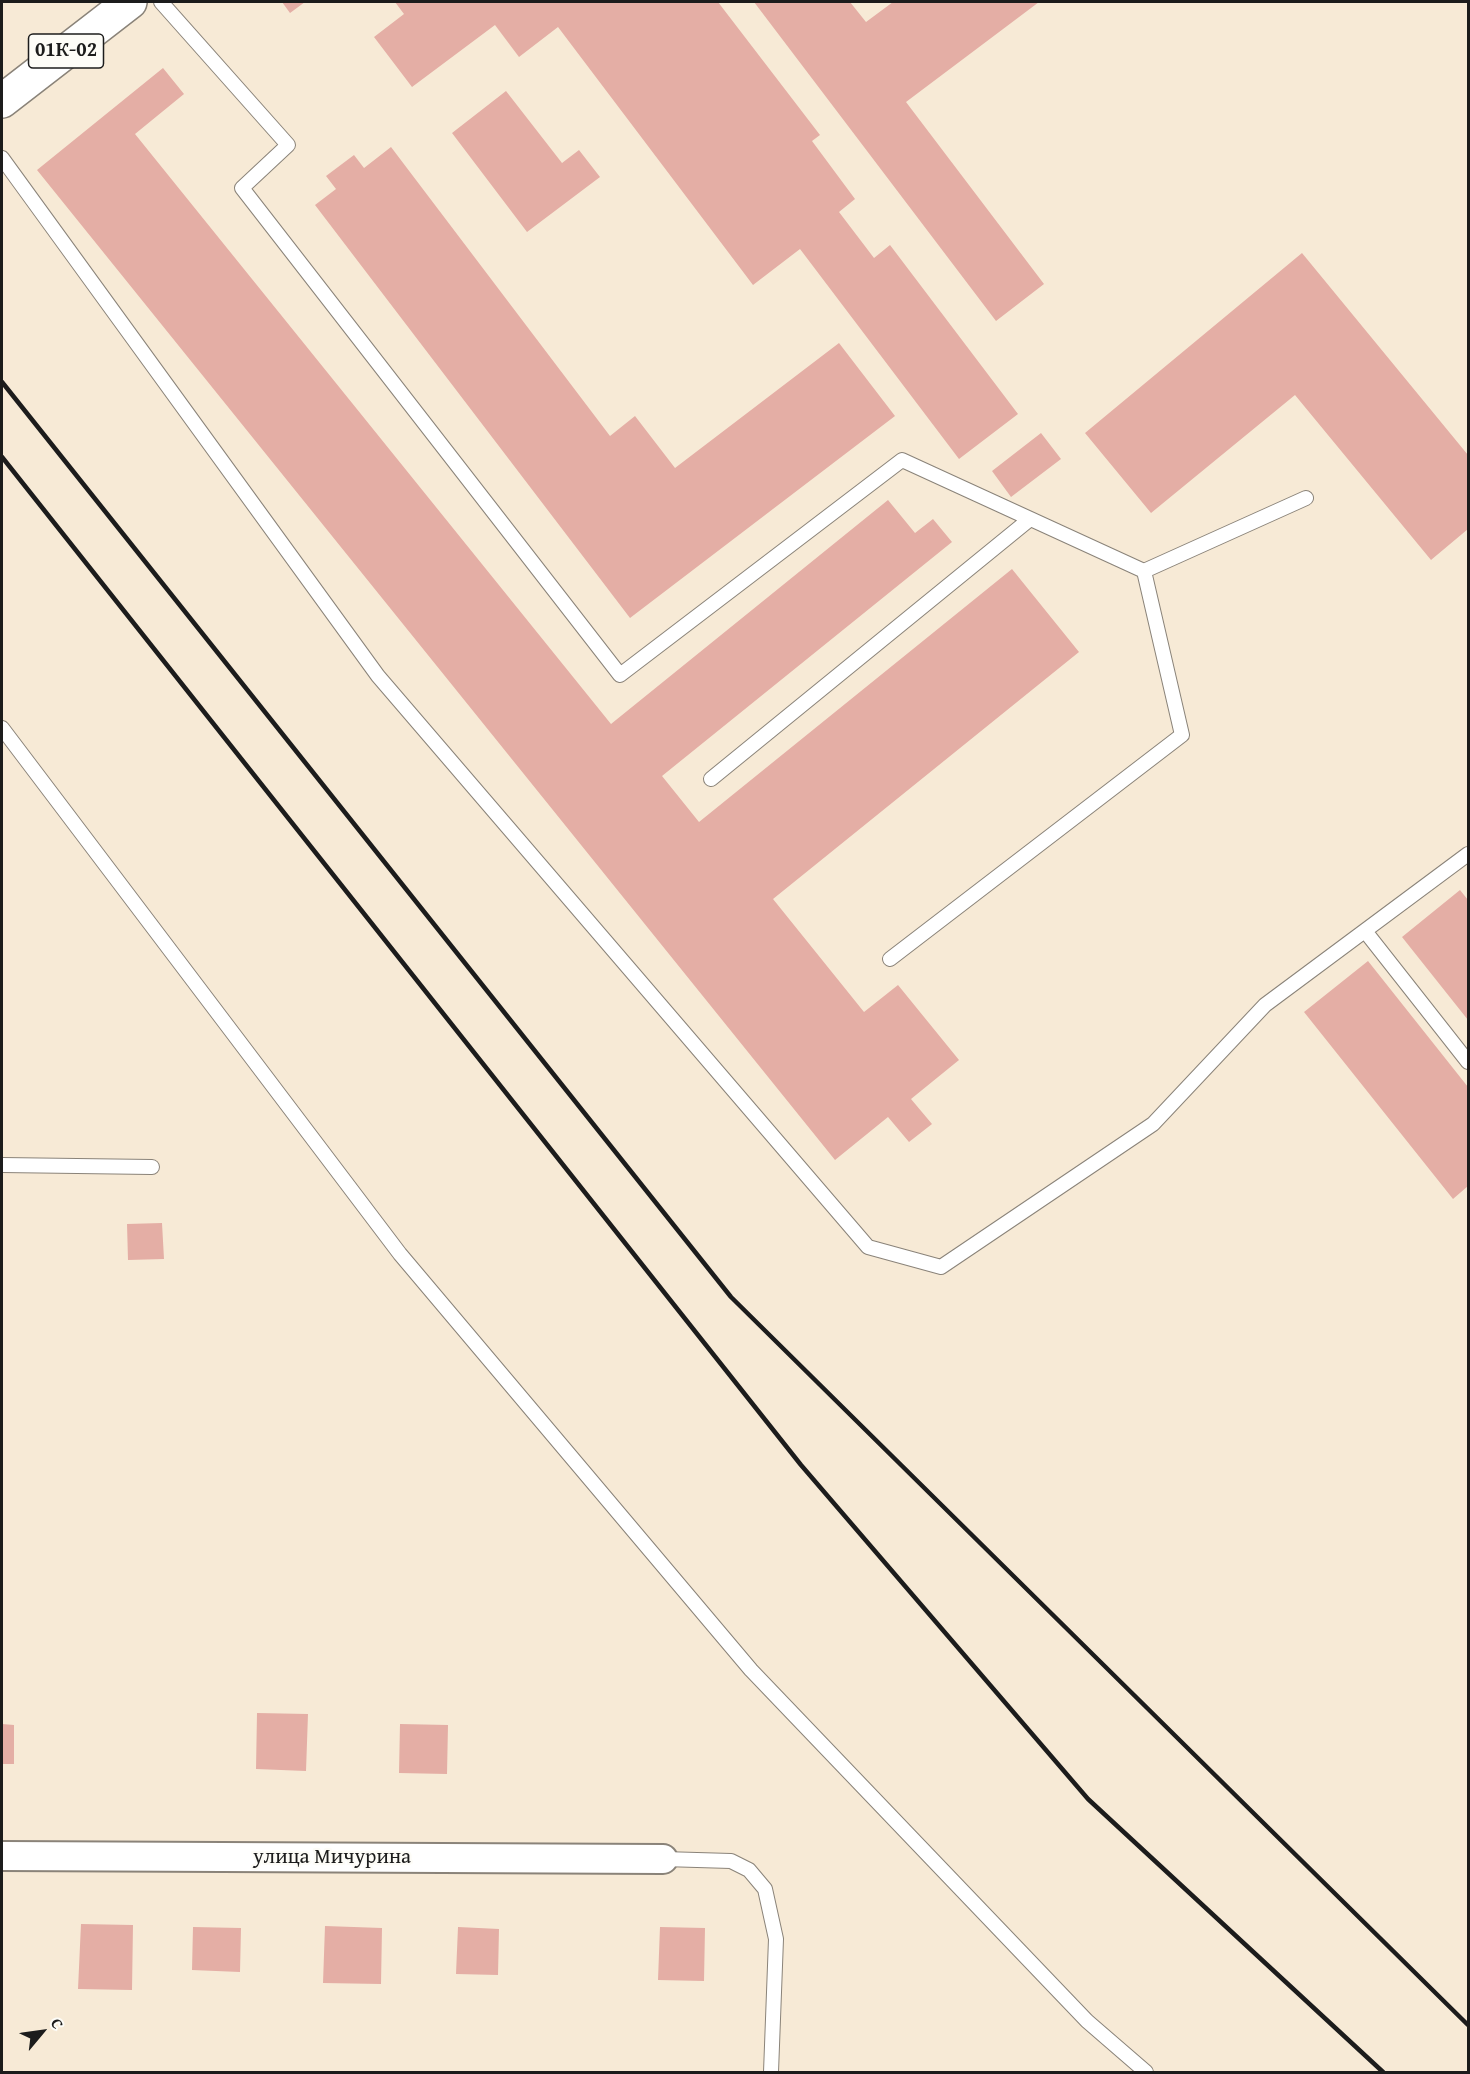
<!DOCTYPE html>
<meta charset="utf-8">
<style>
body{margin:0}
#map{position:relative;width:1470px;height:2074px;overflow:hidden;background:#f7ead6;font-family:"Gentium Book Plus",serif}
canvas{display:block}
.frame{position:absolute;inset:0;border:3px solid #1c1c1c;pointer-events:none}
.north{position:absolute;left:12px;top:2002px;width:60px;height:60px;-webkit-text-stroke:4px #fdfcf7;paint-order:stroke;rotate:61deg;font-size:16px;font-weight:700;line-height:24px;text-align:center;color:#1c1c1c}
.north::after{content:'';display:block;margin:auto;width:21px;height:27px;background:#1c1c1c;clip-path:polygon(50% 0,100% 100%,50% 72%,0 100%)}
</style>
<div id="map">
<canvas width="1470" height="2074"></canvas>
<div class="frame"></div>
<div class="north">С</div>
</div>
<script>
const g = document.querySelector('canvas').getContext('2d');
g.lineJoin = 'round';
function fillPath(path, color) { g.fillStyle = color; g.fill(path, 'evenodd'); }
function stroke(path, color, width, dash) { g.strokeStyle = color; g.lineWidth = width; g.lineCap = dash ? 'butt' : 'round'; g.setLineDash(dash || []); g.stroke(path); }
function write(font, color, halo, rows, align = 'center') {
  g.font = font + ' "Gentium Book Plus",serif'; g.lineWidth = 4.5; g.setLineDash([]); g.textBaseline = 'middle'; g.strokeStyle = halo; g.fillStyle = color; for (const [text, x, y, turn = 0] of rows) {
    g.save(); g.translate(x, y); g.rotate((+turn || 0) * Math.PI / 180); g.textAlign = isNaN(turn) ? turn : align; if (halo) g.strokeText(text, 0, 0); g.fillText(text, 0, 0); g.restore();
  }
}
fillPath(new Path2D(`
 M 282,2 L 305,2 L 290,13 Z
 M 395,2 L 718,2 L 820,135 L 812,141 L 855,199 L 839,212 L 874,258 L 890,245 L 1018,414 L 959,459 L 800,249 L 753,285 L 558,27 L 519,57 L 495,25 L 412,87 L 374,37 L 404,14 Z
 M 754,2 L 850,2 L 866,22 L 893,2 L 1039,2 L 906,102 L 1044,284 L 996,321 Z
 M 163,68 L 184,94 L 135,134 L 611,724 L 888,500 L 915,533 L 933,519 L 952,542 L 662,776 L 699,822 L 1012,569 L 1079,652 L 773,899 L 864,1012 L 898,985 L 959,1060 L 911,1099 L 932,1124 L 909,1142 L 888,1117 L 835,1160 L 37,170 Z
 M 506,91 L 562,163 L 579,150 L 600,177 L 527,232 L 452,133 Z
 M 391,147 L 610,436 L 635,416 L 675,468 L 839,343 L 895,416 L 630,618 L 315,205 L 336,189 L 326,176 L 354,155 L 364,168 Z
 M 1302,253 L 1468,455 L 1468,529 L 1431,560 L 1295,395 L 1151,513 L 1085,433 Z
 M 1041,433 L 1061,459 L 1011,497 L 992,471 Z
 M 1460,890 L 1468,900 L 1468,1020 L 1402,937 Z
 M 1368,961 L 1468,1087 L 1468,1186 L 1453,1199 L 1304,1012 Z
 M 162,1223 L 164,1259 L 128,1260 L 127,1224 Z
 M 257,1713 L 308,1714 L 306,1771 L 256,1769 Z
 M 2,1724 L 14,1725 L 14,1764 L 2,1764 Z
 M 400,1724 L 448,1725 L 447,1774 L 399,1773 Z
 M 81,1924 L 133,1925 L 132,1990 L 78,1989 Z
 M 325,1926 L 382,1928 L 381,1984 L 323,1983 Z
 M 193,1927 L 241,1928 L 240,1972 L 192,1970 Z
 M 458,1927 L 499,1929 L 498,1975 L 456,1974 Z
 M 660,1927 L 705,1928 L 704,1981 L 658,1980 Z`), '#e4aea5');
const lane = new Path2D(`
 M 161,2 L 288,145 L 242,188 L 620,675 L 902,460 L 1144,571 L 1306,498
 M 2,158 L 378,676 L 868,1247 L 941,1267 L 1153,1124 L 1265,1005 L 1468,854
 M 2,728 L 400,1254 L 751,1670 L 1087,2021 L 1146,2072
 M 711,779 L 1030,519
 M 1365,931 L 1468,1062
 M 890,959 L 1182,735 L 1144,571
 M 2,1165 L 152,1167
 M 663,1859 L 731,1861 L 749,1870 L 765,1889 L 776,1939 L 771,2072`);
const street = new Path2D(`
 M 2,1856 L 663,1859`);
const primary = new Path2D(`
 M 2,101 L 130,2`);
stroke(lane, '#8a8379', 16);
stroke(street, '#8a8379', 32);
stroke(primary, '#8a8379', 36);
stroke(lane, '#fff', 14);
stroke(street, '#fff', 28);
stroke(primary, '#fff', 33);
stroke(new Path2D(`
 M 2,382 L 731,1297 L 1468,2025
 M 2,457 L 801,1465 L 1088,1799 L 1383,2072`), '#1c1c1c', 4.5);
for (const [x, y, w] of [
 [66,51,75]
]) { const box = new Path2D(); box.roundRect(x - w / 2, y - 17, w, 34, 4.5); g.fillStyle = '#fdfcf7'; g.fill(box); stroke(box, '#1c1c1c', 1.5); }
write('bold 20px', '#1c1c1c', null, [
 ["01К-02",66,51]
]);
write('21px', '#1c1c1c', '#fdfcf7', [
 ["улица Мичурина",332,1858]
]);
</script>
